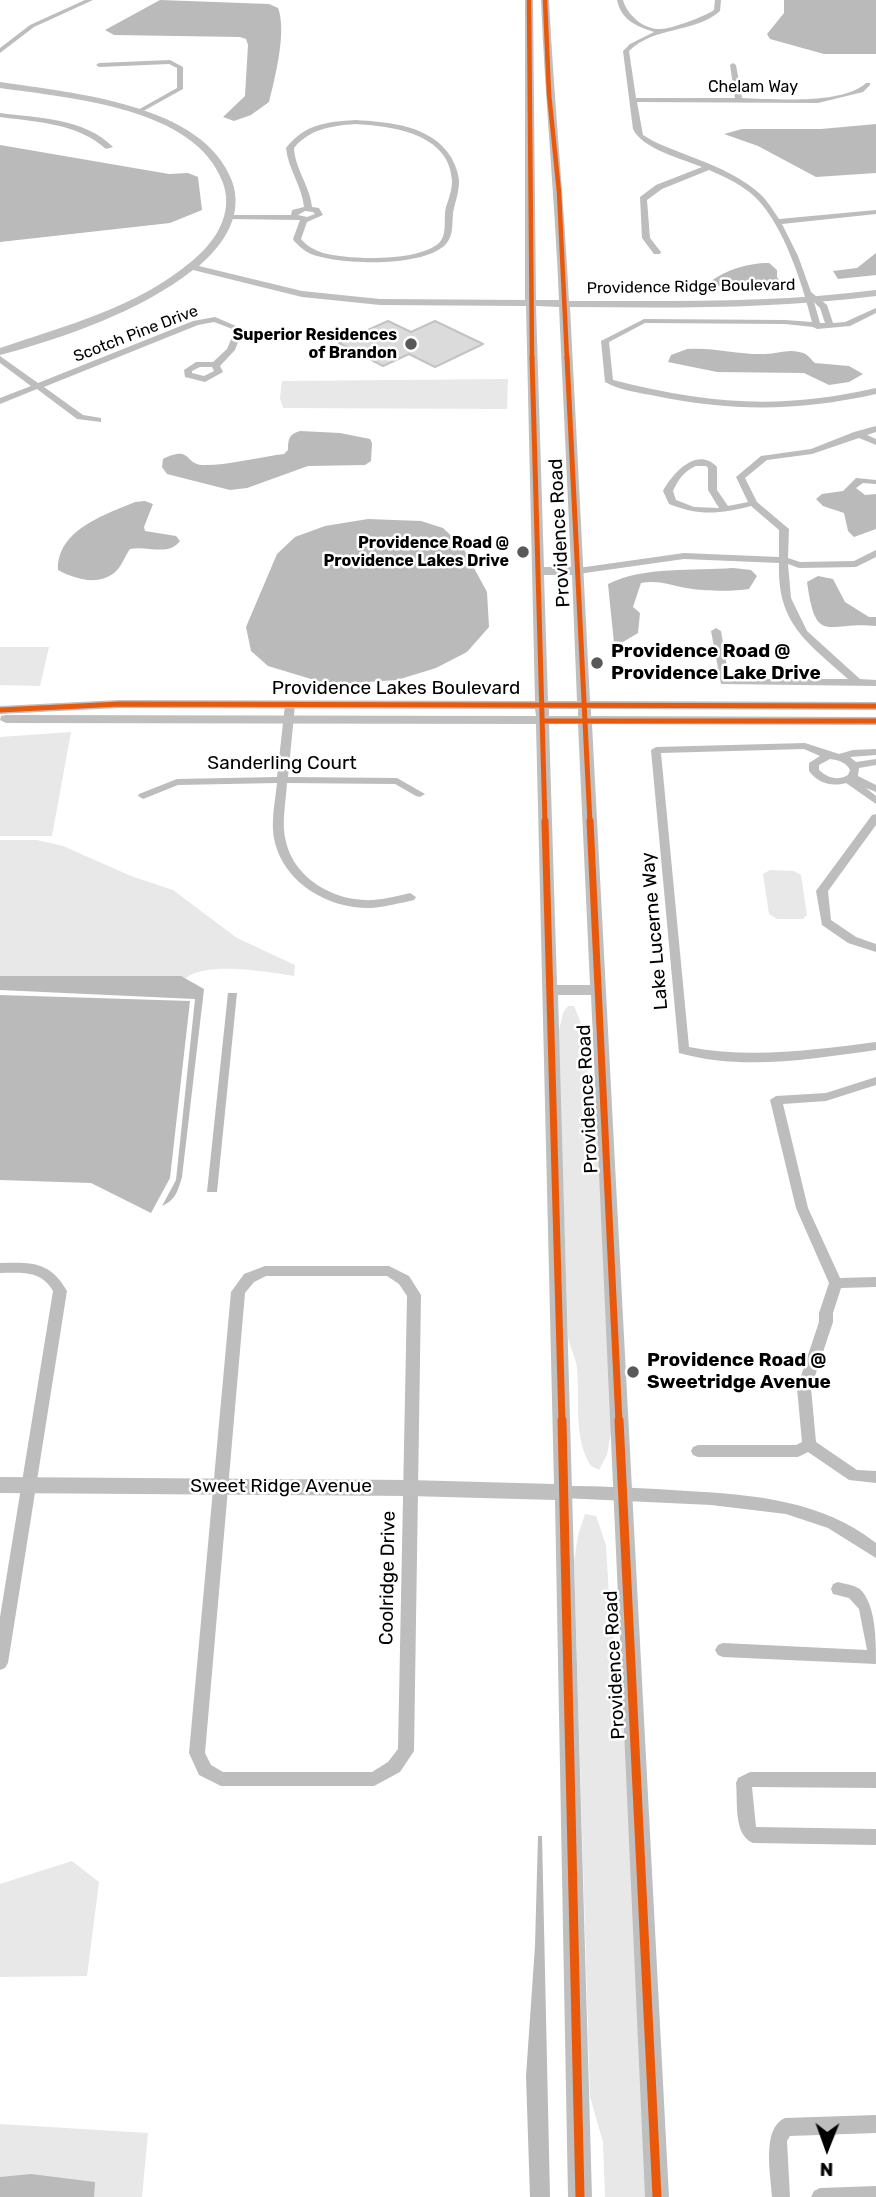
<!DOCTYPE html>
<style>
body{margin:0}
#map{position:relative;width:876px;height:2197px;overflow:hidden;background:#fff;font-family:Rubik,sans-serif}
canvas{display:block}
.north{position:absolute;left:792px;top:2113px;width:70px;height:70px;-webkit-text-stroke:5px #fff;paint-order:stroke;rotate:181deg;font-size:19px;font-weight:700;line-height:28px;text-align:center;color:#000}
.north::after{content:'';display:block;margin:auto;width:24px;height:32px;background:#000;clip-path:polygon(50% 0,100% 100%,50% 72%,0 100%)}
</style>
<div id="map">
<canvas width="876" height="2197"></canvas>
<div class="north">N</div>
</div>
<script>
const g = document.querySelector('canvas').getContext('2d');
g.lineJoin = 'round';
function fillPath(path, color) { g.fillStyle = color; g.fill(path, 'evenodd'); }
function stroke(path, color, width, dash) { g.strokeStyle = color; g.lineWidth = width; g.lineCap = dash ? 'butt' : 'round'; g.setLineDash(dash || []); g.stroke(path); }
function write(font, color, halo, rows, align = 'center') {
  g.font = font + ' Rubik,sans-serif'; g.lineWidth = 5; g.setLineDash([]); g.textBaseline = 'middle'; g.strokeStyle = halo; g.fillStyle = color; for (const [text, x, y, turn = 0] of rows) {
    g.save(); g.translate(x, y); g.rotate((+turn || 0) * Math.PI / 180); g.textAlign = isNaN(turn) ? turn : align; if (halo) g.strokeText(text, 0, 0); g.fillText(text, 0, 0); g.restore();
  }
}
fillPath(new Path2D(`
 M 508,379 L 507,409 L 283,408 L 280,398 L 282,381 Z
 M 0,647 L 49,647 L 40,686 L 0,685 Z
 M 71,732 L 52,836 L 0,836 L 0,737 Z
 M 0,840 L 37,840 L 63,846 L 131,876 L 173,890 L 237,938 L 295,965 L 294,976 C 268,972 208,961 186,978 L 0,976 Z
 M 770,870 L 794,871 L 801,875 L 807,915 L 803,919 L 777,919 L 769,914 L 763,874 Z
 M 568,1006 L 574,1006 L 585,1033 L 588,1082 L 596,1103 L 612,1426 L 607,1455 L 599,1470 L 591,1466 C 573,1438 580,1400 577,1368 C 576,1358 570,1348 568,1337 L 558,1035 L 563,1013 Z
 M 585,1514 L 596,1516 L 606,1545 L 611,1629 L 622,1664 L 646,2197 L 605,2197 L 603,2142 L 590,2097 L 574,1562 L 578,1535 Z
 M 72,1861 L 99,1882 L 87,1976 L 0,1977 L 0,1884 Z
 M 0,2124 L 148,2133 L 142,2197 L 0,2197 Z`), '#e8e8e8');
fillPath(new Path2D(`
 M 160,0 L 269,4 L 278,8 C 287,31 275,78 269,102 L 251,115 L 234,121 L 223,117 L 245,96 L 248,45 L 246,39 L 240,37 L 114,35 L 105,30 Z
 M 784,0 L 876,0 L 876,54 L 824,54 L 770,39 L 767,34 L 784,13 Z
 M 876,124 L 876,173 L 816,177 L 758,146 L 724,134 L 742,129 L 821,129 Z
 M 0,145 L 169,174 L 188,173 L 198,177 L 202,210 L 170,223 L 0,242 Z
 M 876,253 L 876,275 L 838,279 L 833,271 L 857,268 Z
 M 769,263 L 777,270 L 777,277 L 782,284 C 762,290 748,284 730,285 C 721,285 716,288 707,285 C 721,271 747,263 769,263 Z
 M 687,349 C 714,347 739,355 765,354 C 777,354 787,349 799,352 C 809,354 809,358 815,363 L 849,366 L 863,374 L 849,382 L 829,385 L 804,373 L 717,372 L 668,362 L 671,355 Z
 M 300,431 L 340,433 L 370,439 L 372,443 L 371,461 L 365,465 L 308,466 L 247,488 L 230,490 L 167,474 L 162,467 L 163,459 C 192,445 184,464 202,465 C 226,466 259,457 284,454 L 288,450 C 288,439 289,434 300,431 Z
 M 856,478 L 876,480 L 876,484 L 863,483 L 856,488 L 865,495 L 876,494 L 876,529 L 854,537 L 848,531 L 844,513 L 823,506 L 816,499 L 822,494 L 843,491 Z
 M 145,501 L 153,504 L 144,527 L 145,531 L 176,536 L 180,541 C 168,557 147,545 130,549 C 125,556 121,568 114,573 C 97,586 75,579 58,570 C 57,530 104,515 135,502 Z
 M 368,519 L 421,521 L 443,528 L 462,546 L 487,592 L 489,627 L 467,652 L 436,668 L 397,680 L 352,683 L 321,682 L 268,666 L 251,651 L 246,627 L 277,554 L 295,537 L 325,526 Z
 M 733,568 L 751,570 L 757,576 L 749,589 C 731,592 704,591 686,588 C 668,585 660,580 641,583 L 633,607 L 640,613 L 638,633 L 623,642 L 614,643 L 608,584 C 644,566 694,571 733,568 Z
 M 818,576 L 833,579 L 845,602 L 869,617 L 876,617 L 876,626 C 827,621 816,647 807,582 Z
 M 0,976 L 181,976 L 204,989 L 182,1177 C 178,1190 176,1200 162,1206 L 176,1180 L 195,999 L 0,990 Z
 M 228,993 L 237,993 L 217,1192 L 207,1192 Z
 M 0,995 L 190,1001 L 170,1178 L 151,1213 L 91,1183 L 0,1180 Z
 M 538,1836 L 542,1836 L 550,2197 L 530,2197 L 526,2076 L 535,1946 Z
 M 31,2174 L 95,2182 L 94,2197 L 0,2197 L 0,2177 Z`), '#bababa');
const building = new Path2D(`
 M 388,321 L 411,332 L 435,321 L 483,344 L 435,367 L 409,354 L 383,366 L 339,343 Z`);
fillPath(building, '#dbdbdb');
stroke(building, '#c3c3c3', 2);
fillPath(new Path2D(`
 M 85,0 L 93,0 L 34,27 L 0,53 L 0,48 L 30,25 Z
 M 617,0 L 623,0 C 627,15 644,30 661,29 C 671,29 706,16 714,10 L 715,0 L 721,0 L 720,11 C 696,33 654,26 629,51 L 636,98 L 735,98 L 730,65 L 733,63 L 736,65 L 742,98 C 773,99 843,105 866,83 L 870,83 L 870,85 L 863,92 L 818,103 L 637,102 L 643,135 L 653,141 C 687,157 730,167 759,193 C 767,200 773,210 779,219 L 876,210 L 876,214 L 782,224 L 798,256 L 811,292 L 827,305 L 833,323 L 845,322 L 876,308 L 876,313 L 850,326 L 817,329 L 813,327 L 785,324 L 645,323 L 609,342 L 613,380 C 709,404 779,410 876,388 L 876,394 C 800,411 733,412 656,396 C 640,393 619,390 605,382 L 601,341 L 644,319 L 785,320 L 812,322 C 802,283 784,226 756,198 C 743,185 725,177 709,170 L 662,189 L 647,200 L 650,238 L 661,252 L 660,254 L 654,254 L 642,238 L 640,197 L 656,185 L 702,167 C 683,159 642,149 633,129 L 623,51 L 630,44 L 654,32 C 636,26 621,20 617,0 ZM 814,302 L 820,308 L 825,323 L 820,323 Z
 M 170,60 L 183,67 L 183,89 L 138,114 L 136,113 L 136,111 L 177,88 L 177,68 L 169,64 L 99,67 L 96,65 L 99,63 Z
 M 0,113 C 37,118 85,118 113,147 L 106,149 C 77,123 37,122 0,117 Z
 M 355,120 C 389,122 431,125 451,157 C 455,165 459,173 459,182 C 459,191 456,200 454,208 C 451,221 455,234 446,244 C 424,268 339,265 311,254 C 304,251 299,246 294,241 L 293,239 L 300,220 L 227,219 L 227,215 L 291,215 L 292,210 L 304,207 C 302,186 288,169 286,148 C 305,124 326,122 355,120 ZM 355,124 C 391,126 450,133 452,181 C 452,190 449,198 446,207 C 443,218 448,234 439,243 C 418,262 349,260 323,253 C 314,250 307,246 301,239 L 307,222 L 323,215 L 319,208 L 312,207 C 310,186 295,169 294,148 C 310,129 330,126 355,124 ZM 305,211 L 313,212 L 315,214 L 307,217 L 298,215 Z
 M 215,317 L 243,329 L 235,350 L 220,366 L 223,372 L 205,382 L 185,377 L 184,370 L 196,362 L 213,362 L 227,349 L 235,330 L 214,322 L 198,325 L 44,387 L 83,415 L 101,418 L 101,422 L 77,419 L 37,389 L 0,404 L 0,398 L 31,386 L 0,363 L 0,356 L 38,383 L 193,321 ZM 200,367 L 212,367 L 214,371 L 204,376 L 192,373 L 192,371 Z
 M 876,426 L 876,432 L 867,435 L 876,439 L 876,445 L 859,438 L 812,454 L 767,460 L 745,478 L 757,502 L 789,529 L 788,558 L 800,562 L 854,561 L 876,550 L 876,557 L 856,567 L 799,568 L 788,564 L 791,598 L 807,631 L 860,679 L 876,680 L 876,686 L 721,684 L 711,631 L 716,628 L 721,631 L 729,679 L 848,679 C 807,642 777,624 779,563 L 684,559 L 578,574 L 573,571 L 578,568 L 684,553 L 779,557 L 779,530 L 751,506 C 721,514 698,516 669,504 L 663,491 C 673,473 697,446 717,467 L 717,490 L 728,506 L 748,502 L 736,477 L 761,456 L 811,449 L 854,432 ZM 696,466 L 706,466 L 708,468 L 708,490 L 719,508 L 694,507 L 676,500 L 673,491 C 678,480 684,471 696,466 Z
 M 290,702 L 295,705 L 288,777 L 397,778 L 425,794 L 420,797 L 416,796 L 395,784 L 287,783 C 286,802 281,824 286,842 C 295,880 336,902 373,900 C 385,899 398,896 410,893 L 416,897 L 414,900 C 400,903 385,907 371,908 C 330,909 286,885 275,843 C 270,824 275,803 277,783 L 178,785 L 143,799 L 138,796 L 139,794 L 177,779 L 277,777 L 285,705 Z
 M 805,743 L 839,754 L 853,750 L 876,749 L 876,755 L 850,757 L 856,762 L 876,759 L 876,765 L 859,768 L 858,776 L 876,785 L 876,792 L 866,788 L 876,796 L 876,804 L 846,783 C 831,787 818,783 809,771 L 809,763 L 820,756 L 804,749 L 661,753 L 689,1047 C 751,1059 813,1050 876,1042 L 876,1050 C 811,1059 743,1071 679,1053 L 651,750 L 656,747 ZM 830,759 C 838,760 846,762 850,770 L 848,775 C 837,781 828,778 819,770 L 819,765 Z
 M 876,814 L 876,825 L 828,891 L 831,920 L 856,937 L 876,944 L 876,952 L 848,943 L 822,925 L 816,891 L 872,815 Z
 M 876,1077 L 876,1085 L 826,1101 L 783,1104 L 808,1208 L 840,1278 L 876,1277 L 876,1287 L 841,1288 L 833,1313 L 833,1322 L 811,1388 L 816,1442 L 857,1470 L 876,1471 L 876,1483 L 849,1480 L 808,1452 L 798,1457 L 698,1457 L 693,1455 L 691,1451 L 693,1447 L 698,1445 L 796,1445 L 802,1442 L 797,1388 L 819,1322 L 819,1313 L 829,1283 L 796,1208 L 770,1100 L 776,1096 L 826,1093 Z
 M 0,1263 C 31,1262 50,1261 67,1291 L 8,1663 L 5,1668 L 0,1670 L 0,1617 L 53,1291 C 41,1270 22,1273 0,1273 Z
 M 265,1266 L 389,1266 L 409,1276 L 421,1295 L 414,1751 L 400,1772 L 374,1786 L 221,1786 L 199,1775 L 189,1753 L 231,1292 L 244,1274 ZM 266,1276 L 387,1276 L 399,1284 L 407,1296 L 398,1749 L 388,1762 L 372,1772 L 223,1772 L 211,1765 L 205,1753 L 245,1293 L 254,1282 Z
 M 563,1486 C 604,1486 646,1488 687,1491 C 755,1495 821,1500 876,1543 L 876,1558 L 828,1528 L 786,1514 L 711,1505 L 563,1498 L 558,1496 L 556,1492 L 558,1488 Z
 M 838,1582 C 845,1584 854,1585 860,1589 C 876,1605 876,1639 876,1664 L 723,1657 L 718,1655 L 715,1650 L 718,1645 L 723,1643 L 867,1650 L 859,1609 L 849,1598 L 833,1594 L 831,1589 L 833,1584 Z
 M 750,1772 L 876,1772 L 876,1788 L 752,1787 L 756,1827 L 876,1829 L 876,1845 L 753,1843 C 733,1835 738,1801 736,1783 L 738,1778 Z
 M 876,2115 L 876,2133 L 790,2136 L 787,2141 L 790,2197 L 772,2197 C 771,2176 761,2128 785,2118 Z
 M 876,2186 L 876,2197 L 811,2197 L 814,2191 L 820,2188 Z`), '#bdbdbd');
fillPath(new Path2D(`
 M 525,0 L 533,0 L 536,300 L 559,300 C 555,200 545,100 541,0 L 549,0 C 554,100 564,200 569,301 C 672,301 774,303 876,290 L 876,296 C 774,309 673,308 570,307 L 590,701 L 876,702 L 876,710 L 591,709 L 591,716 L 876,717 L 876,725 L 592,724 L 669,2197 L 645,2197 L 591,995 L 558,995 L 592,2197 L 568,2197 L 555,1500 L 409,1496 L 0,1493 L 0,1477 L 409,1480 L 554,1484 L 536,724 L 6,723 L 0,720 L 1,716 L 6,715 L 536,716 L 535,709 L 119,708 L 0,714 L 0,706 L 119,700 L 535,701 L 526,306 L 380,305 L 302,297 L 193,270 C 141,311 64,338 0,355 L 0,348 C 65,326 138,307 192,261 C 215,242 234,214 223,183 C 196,107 69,98 0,88 L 0,82 C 71,93 203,103 232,181 C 244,215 224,244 199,266 L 302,291 L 380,299 L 525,300 ZM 536,306 L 559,307 L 571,567 L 544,567 ZM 544,575 L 572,575 L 577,701 L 548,701 ZM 549,709 L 578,709 L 578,716 L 549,716 ZM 549,724 L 578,724 L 590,985 L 557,985 Z`), '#bfbfbf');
stroke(new Path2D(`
 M 529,0 L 532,359
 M 545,0 L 549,94 L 559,192 L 567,359`), '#e8590c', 4.5);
stroke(new Path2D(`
 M 532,357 L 545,823
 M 567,357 L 590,823
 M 0,710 L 119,704 L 876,706
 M 542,721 L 876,721`), '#e8590c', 5);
stroke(new Path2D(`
 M 545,821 L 562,1422
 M 590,821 L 619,1422`), '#e8590c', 7);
stroke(new Path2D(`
 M 562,1420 L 580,2197
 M 619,1420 L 657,2197`), '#e8590c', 9);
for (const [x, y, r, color] of [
 [411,344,7,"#595959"],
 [523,552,7,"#595959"],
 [597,663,7,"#595959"],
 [633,1372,7,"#595959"]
]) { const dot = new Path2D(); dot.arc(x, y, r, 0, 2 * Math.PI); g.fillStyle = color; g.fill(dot); stroke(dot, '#fff', 2.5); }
write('16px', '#000', '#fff', [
 ["Chelam Way",753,87],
 ["Providence Ridge Boulevard",691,287,-1],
 ["Scotch Pine Drive",136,334,-21]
]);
write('bold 16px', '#000', '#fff', [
 ["Superior Residences",397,335],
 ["of Brandon",397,353],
 ["Providence Road @",509,543],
 ["Providence Lakes Drive",509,561]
], 'right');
write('19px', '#000', '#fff', [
 ["Providence Road",560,533,-93],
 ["Providence Lakes Boulevard",396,689],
 ["Sanderling Court",282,764],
 ["Lake Lucerne Way",655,931,-95],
 ["Providence Road",588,1099,-93],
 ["Sweet Ridge Avenue",281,1487],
 ["Coolridge Drive",388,1578,-89],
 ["Providence Road",615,1665,-93]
]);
write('bold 19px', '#000', '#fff', [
 ["Providence Road @",611,652],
 ["Providence Lake Drive",611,674],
 ["Providence Road @",647,1361],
 ["Sweetridge Avenue",647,1383]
], 'left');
</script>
